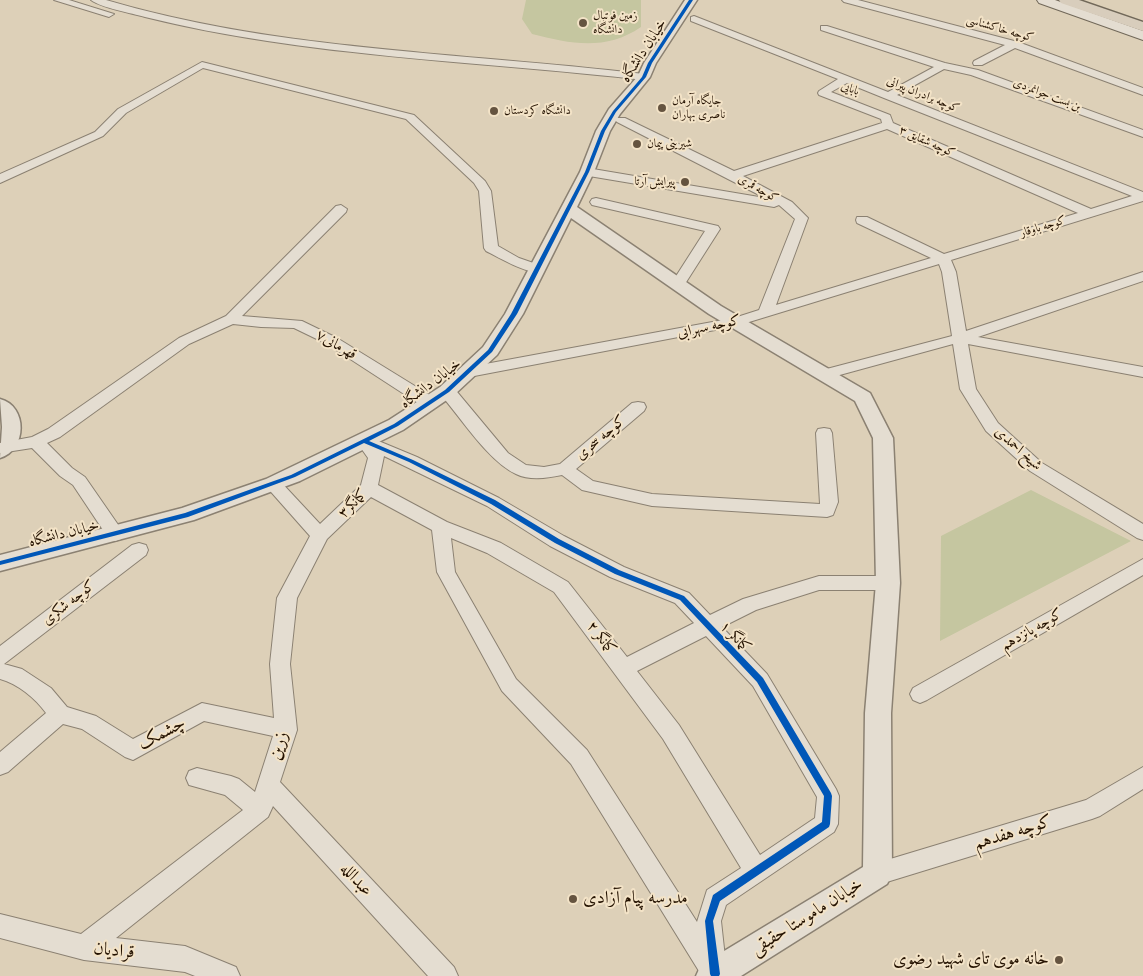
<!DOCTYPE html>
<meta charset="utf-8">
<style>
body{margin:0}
canvas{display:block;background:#ddd0b8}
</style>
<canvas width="1143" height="976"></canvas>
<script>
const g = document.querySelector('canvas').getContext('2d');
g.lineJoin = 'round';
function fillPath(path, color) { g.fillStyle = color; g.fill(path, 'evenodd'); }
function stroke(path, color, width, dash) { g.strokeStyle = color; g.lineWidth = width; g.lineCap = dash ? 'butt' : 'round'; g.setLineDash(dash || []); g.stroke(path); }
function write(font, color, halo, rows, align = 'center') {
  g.font = font + ' "IM FELL French Canon",Amiri,serif'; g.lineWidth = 4; g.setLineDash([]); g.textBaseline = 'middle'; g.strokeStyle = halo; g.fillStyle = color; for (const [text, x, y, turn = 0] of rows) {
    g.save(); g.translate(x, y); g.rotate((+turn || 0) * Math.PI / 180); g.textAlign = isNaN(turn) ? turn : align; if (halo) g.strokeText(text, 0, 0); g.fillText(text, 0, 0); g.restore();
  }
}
fillPath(new Path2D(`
 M 526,0 L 641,0 L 641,27 C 606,51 571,44 532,34 L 522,19 Z
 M 1031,490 L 1131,541 L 940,641 L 941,536 Z`), '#c5c6a0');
const minor = new Path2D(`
 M 54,0 L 69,0 L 114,14 L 109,17 Z
 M 91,0 L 106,0 C 268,48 441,52 608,70 L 644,74 L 649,77 L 644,80 C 480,61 305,57 145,17 C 132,13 101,8 91,0 Z
 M 842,0 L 858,0 L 1018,42 L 1143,88 L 1143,95 L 1015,48 L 982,65 L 974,65 L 973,63 L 974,61 L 1005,45 L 844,2 Z
 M 694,16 L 888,92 L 934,67 L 821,30 L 821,26 L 827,26 L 945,63 L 978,70 L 1143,130 L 1143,137 L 971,75 L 944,69 L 897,95 L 1143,192 L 1143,201 L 951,260 L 956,272 L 966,331 L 1143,272 L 1143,281 L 978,337 L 1143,367 L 1143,377 L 968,344 L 976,389 L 998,423 L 1042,463 L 1143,524 L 1143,540 L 1137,538 L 1030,471 L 986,431 L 960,389 L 953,344 L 825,379 L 819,377 L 817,374 L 819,371 L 952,336 L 942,272 L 939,264 L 736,326 L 469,377 L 464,375 L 461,372 L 464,369 L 469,367 L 734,318 L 759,310 L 795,219 L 779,205 L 774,207 L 583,175 L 581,172 L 587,168 L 765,198 L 617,122 L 615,120 L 617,118 L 625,118 L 734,171 L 882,123 L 881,119 L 819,95 L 818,93 L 819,91 L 838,79 L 691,21 L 691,17 ZM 847,83 L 884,98 L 1132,196 L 1091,209 L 893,123 L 890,115 L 831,92 ZM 887,129 L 1078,213 L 944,254 L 867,217 L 857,217 L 856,220 L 857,223 L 931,258 L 776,305 L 808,218 L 792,202 L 743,176 Z
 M 202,62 L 414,115 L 485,181 L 491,191 L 498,246 L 519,258 L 542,266 L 544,269 L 537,273 C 519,269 503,260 486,251 L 484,248 L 479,191 L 474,183 L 406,119 L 203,68 L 126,113 L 103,136 L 0,183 L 0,174 L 95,132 L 118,109 Z
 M 596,198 L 718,226 L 720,229 L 683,287 L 673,287 L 671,284 L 705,231 L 592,205 L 590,202 L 592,199 Z
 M 341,205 L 347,209 L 346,212 L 242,316 L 302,321 L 337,338 L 436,399 L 438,403 L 436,407 L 424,407 L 327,344 L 294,328 L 261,327 L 233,324 L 189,344 L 60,437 L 47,443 L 72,468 L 85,477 L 121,529 L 124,534 L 121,539 L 115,541 L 109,539 L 73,485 L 60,476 L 32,448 L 0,453 L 0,443 L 32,437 L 48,429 L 179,338 L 226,316 L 336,206 Z
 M 447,386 L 453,387 L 508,453 L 526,465 L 544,467 L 560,464 L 632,403 L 638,402 L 644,403 L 646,407 L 644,411 L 576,469 L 593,481 L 652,494 L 820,504 L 816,433 L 818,429 L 824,428 L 830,429 L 832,433 L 838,502 L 833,515 L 827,517 L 652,506 L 582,490 L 562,475 C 547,478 530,481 516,474 C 489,462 461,418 441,395 L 439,391 L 441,387 Z
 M 364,435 L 417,457 L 499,498 L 564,536 L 624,567 L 689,593 L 710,615 L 743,599 L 819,576 L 888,576 L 895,578 L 898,583 L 895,588 L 888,590 L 819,590 L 756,610 L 722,627 L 767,674 L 836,789 L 839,796 L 838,824 L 834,832 L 726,905 L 721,921 L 727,976 L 702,976 L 571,764 L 502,691 L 437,572 L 432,530 L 371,497 L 327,539 L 297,598 L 290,664 L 297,730 L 280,782 L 454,967 L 458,976 L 428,976 L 273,806 L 268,817 L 116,938 L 185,946 L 236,967 L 240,976 L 195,976 L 185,972 L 84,960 L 0,938 L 0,914 L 81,934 L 243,810 L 225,795 L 189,785 L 186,778 L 189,771 L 197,768 L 231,776 L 239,779 L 255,792 L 273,736 L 204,721 L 133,760 L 125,757 L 82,729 L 63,724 L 8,772 L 0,775 L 0,752 L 46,713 C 35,698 18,684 0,679 L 0,646 L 132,545 L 139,543 L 146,545 L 148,550 L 146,555 L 4,664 L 22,669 L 51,688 L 67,707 L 96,716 L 133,739 L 202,703 L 274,718 L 270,664 L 277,598 L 310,536 L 264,484 L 267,480 L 273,478 L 279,480 L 320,524 L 361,485 L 368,458 L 356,441 L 358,437 ZM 384,456 L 487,506 L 550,546 L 610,577 L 675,603 L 694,623 L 627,657 L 568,582 L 501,543 L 447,522 L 378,485 ZM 451,538 L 487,553 L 554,592 L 663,739 L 741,868 L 707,890 L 697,922 L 587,750 L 516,679 L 455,572 ZM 706,636 L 753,686 L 817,797 L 815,818 L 760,855 L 679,725 L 637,671 Z
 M 1143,559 L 1143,575 L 927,700 L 920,703 L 913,700 L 910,694 L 913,688 Z
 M 1143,767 L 1143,789 L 1100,816 L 1092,819 L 877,885 L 868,882 L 865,874 L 868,866 L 877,863 L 1086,800 Z`);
const tertiary = new Path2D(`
 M 685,0 L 697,0 L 656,63 L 650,77 L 620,114 L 610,131 L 594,172 L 577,207 L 721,306 L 870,393 L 893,438 L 900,583 L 891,713 L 892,874 L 887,884 L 741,976 L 696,976 L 701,965 L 863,867 L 865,713 L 876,583 L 873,438 L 855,401 L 709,314 L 571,218 L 523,314 L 497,355 L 454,395 L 403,430 L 300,481 L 194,520 L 0,571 L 0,555 L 182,508 L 266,479 L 389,420 L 440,387 L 483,347 L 505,314 L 580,172 L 596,131 L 609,109 L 638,76 L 644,63 Z
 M 0,399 C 28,406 27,450 0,458 L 2,427 Z`);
const secondary = new Path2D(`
 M 1037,0 L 1055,0 L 1143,31 L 1143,40 L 1039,3 Z`);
const primary = new Path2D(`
 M 1059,0 L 1079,0 L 1143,22 L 1143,31 L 1061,3 Z`);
stroke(minor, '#8b8172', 2);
stroke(tertiary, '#8b8172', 3);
stroke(secondary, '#716859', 2);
stroke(primary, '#716859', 3);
fillPath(minor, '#e4ddd1');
fillPath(tertiary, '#e4ddd1');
fillPath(secondary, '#e4ddd1');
fillPath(primary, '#d8cdbc');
fillPath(new Path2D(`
 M 689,0 L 693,0 L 652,63 L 646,77 L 616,112 L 605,131 L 589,172 L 517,314 L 492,352 L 449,392 L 398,426 L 369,441 L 413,460 L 495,500 L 559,539 L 619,570 L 684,596 L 763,678 L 831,793 L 832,796 L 830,824 L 829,827 L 720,901 L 713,921 L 720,974 L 719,976 L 711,976 L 710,974 L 705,921 L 713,895 L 822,822 L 824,796 L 757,682 L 680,600 L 615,574 L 555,543 L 491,504 L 409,462 L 364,443 L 295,477 L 188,517 L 0,565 L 0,561 L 185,513 L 271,482 L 291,475 L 394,424 L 445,390 L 488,350 L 511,314 L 585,172 L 601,131 L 613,111 L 642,77 L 648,63 Z`), '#0057b8');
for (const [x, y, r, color] of [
 [583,23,5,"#655440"],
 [662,108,5,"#655440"],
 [494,111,5,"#655440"],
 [637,144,5,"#655440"],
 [685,182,5,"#655440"],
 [573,899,5,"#655440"],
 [1059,960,5,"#655440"]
]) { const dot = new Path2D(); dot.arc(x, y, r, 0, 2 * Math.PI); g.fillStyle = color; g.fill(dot); stroke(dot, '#f3e3c7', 2); }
write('12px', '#241200', '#f3e3c7', [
 ["زمین فوتبال",593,16],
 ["دانشگاه",593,30],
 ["جایگاه آرمان",672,101],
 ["ناصری بهاران",672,115],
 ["دانشگاه کردستان",504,111],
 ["شیرینی پیمان",647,144],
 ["پیرایش آرتا",675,182,"right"]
], 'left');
write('12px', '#241200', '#f3e3c7', [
 ["کوچه خاکشناسی",1000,29,16],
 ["بابایی",850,89,21],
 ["کوچه برادران پیرانی",923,95,22],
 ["بن بست جوانمردی",1047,95,21],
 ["کوچه شقایق ۳",927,142,24],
 ["کوچه قمری",758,189,29],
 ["کوچه باوقار",1043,227,-17]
]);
write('15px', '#241200', '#f3e3c7', [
 ["خیابان دانشگاه",644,51,-57],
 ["کوچه سهرابی",709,327,-12],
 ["قهرمانی۷",336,345,30],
 ["خیابان دانشگاه",431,384,-37],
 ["کوچه سحری",601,438,-40],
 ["شیخ احمدی",1018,449,42],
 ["کمانگر۳",353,504,-45],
 ["خیابان دانشگاه",64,534,-14],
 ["کوچه شکری",69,603,-38],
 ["کوچه پانزدهم",1032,630,-30],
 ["کمانگر ۱",735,637,46],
 ["کمانگر ۲",601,638,52]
]);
write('18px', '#241200', '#f3e3c7', [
 ["چشمک",162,734,-28],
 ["زرین",279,746,-75],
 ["کوچه هفدهم",1013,833,-17],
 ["عبدالله",356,880,47],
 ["خیابان ماموستا حقیقی",807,917,-32],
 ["قرادیان",114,951,6]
]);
write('18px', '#241200', '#f3e3c7', [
 ["مدرسه پیام آزادی",583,899],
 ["خانه موی تای شهید رضوی",1049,960,"right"]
], 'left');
</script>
